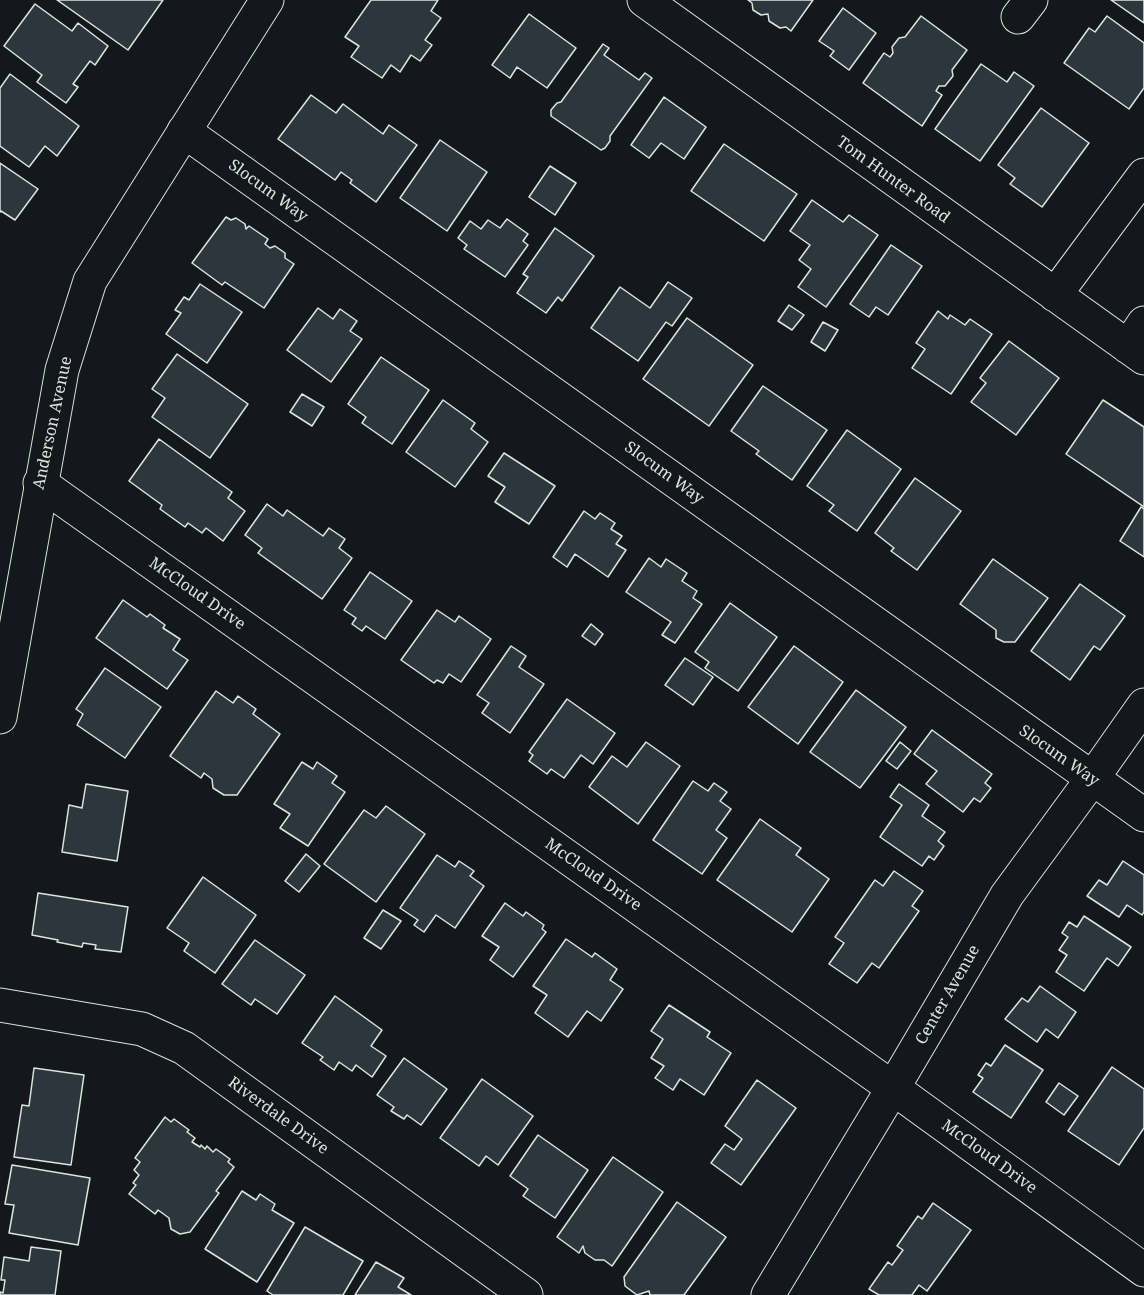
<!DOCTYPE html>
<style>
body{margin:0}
canvas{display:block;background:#14181c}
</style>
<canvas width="1144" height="1295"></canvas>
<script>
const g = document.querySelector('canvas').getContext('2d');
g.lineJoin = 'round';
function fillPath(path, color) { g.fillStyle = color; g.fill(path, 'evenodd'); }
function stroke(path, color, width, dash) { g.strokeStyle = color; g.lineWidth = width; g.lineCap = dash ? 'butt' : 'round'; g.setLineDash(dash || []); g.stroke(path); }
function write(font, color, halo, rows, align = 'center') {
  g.font = font + ' "Noto Serif",serif'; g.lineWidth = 4.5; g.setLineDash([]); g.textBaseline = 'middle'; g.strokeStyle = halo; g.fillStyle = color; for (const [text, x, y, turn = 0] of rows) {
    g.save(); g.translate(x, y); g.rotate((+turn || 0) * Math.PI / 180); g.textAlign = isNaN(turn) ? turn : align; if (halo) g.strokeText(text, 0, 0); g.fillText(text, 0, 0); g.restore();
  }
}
const building = new Path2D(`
 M 57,0 L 163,0 L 128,50 Z
 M 371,0 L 438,0 L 431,11 L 441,18 L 425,40 L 432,45 L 420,61 L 411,55 L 400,72 L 391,65 L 382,78 L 351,57 L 359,46 L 345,37 Z
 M 748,0 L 813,0 L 791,31 L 786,27 L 780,28 L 769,21 L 768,14 L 761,15 L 753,10 L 752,3 Z
 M 1111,0 L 1144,0 L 1144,23 Z
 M 35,4 L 72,31 L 78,23 L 108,46 L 95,65 L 90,61 L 73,84 L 78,87 L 66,103 L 37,82 L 42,75 L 4,46 Z
 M 843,8 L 876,33 L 849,70 L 830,56 L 834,51 L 819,41 Z
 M 529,14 L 576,48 L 547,88 L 517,67 L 510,78 L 492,65 Z
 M 921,16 L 967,50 L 952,70 L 953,76 L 945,86 L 939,86 L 936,91 L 942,95 L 922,126 L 863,83 L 884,53 L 890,57 L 893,53 L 892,47 L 899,38 L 905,37 Z
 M 1107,16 L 1144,43 L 1144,88 L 1129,109 L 1064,63 L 1089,28 L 1095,32 Z
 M 603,44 L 609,48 L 604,55 L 639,80 L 645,73 L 652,78 L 610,136 L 610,141 L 605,148 L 601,150 L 551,116 L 551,110 L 557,103 L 561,102 Z
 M 981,64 L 1007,82 L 1014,72 L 1034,86 L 980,161 L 935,129 Z
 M 10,74 L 79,126 L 57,156 L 45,146 L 29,167 L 0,146 L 0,88 Z
 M 311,95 L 336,113 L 343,104 L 383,134 L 389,125 L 417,145 L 376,202 L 350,183 L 352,180 L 341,172 L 335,180 L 278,139 Z
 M 664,97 L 706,127 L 684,159 L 661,143 L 649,158 L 631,145 Z
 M 1041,108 L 1089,143 L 1042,207 L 1010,184 L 1015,178 L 998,165 Z
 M 440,140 L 487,172 L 447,231 L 400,198 Z
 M 724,144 L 797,194 L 764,241 L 691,191 Z
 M 0,163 L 38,189 L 15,220 L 1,211 L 0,212 Z
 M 550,166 L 576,183 L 555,215 L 529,197 Z
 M 812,200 L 843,222 L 849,215 L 878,235 L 826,307 L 798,287 L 811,269 L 799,260 L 810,245 L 790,231 Z
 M 226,217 L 231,220 L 236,218 L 245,224 L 246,229 L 249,226 L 268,239 L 265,244 L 270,248 L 275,246 L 285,253 L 285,258 L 294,264 L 264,308 L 225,282 L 222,285 L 192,263 Z
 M 507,219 L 528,234 L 523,241 L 528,245 L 505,277 L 464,249 L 467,245 L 458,238 L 470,221 L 481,229 L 488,220 L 500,228 Z
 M 555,228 L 594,256 L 562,301 L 558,297 L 546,313 L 517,293 L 528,277 L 523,274 Z
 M 891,245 L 922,266 L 888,315 L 876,307 L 869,317 L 850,304 Z
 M 668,282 L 692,298 L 672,326 L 666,322 L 638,361 L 591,328 L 620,287 L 650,308 Z
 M 200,284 L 242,312 L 207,363 L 166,334 L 181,313 L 175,310 L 184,297 L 189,300 Z
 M 789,305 L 804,315 L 792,330 L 778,321 Z
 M 318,308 L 333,319 L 340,309 L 357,321 L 350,331 L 362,339 L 331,382 L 287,350 Z
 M 938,311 L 948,319 L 950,315 L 965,325 L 970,319 L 992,334 L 951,394 L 912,368 L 925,349 L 916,343 Z
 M 687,318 L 753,365 L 709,426 L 643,379 Z
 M 823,322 L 838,330 L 825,351 L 811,342 Z
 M 1009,341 L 1059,378 L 1016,435 L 971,402 L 986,383 L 980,378 Z
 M 177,354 L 248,404 L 210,458 L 152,417 L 165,398 L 152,389 Z
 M 381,357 L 429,390 L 392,444 L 362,423 L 366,417 L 348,404 Z
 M 763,386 L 827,430 L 792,480 L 756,454 L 759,451 L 731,431 Z
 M 302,394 L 324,407 L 312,426 L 290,412 Z
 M 443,400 L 475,423 L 471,429 L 488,442 L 455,487 L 406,452 Z
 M 1103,400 L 1144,427 L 1144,507 L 1066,454 Z
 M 847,430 L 901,469 L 857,531 L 829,511 L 834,505 L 807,486 Z
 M 159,439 L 232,492 L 228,498 L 245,511 L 223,541 L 206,528 L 202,533 L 188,523 L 185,527 L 160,509 L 162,505 L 129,481 Z
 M 504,453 L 555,486 L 529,524 L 495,502 L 505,487 L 488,476 Z
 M 915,478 L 961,511 L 917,570 L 891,551 L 894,548 L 875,533 Z
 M 267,504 L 283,516 L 287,510 L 323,536 L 329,528 L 345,539 L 339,548 L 352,558 L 322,599 L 258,553 L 262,548 L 245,535 Z
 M 1141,507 L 1144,509 L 1144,557 L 1120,541 Z
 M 584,511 L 595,519 L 600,513 L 615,523 L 611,529 L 622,536 L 616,544 L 626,550 L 608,577 L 575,554 L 567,567 L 553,557 Z
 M 649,558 L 661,567 L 666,559 L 687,573 L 682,581 L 697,591 L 693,598 L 702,604 L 675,643 L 662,635 L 671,622 L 626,592 Z
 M 993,559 L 1048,598 L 1015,642 L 1004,642 L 996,638 L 996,630 L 960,604 Z
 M 370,572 L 412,601 L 385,639 L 366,626 L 362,631 L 352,624 L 356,618 L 344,610 Z
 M 1080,584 L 1125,616 L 1100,650 L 1094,646 L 1070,680 L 1031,651 Z
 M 123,600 L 147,617 L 150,614 L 165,625 L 163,628 L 180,639 L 173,650 L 188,660 L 167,689 L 96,638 Z
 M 730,603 L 777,637 L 738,691 L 705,668 L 709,662 L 695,652 Z
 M 437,610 L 455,622 L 459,616 L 491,639 L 461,682 L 449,674 L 443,683 L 437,680 L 434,683 L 401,660 Z
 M 591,624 L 603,634 L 595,645 L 582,636 Z
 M 511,646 L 526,656 L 519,667 L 544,684 L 510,733 L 482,713 L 489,703 L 477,695 Z
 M 794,646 L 843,682 L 798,744 L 748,707 Z
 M 685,658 L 713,677 L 693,705 L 665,685 Z
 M 105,668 L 161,707 L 125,758 L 77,725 L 83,714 L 76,709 Z
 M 856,690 L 906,727 L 860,788 L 810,752 Z
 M 216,691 L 233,703 L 238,696 L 256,709 L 253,714 L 280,734 L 237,795 L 224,795 L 213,788 L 212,779 L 204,773 L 201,778 L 170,756 Z
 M 567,699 L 615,733 L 593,764 L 581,755 L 564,778 L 551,769 L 547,774 L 529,761 L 533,755 L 529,752 Z
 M 932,730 L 992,774 L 985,783 L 991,788 L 980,802 L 974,798 L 963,812 L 926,784 L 937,771 L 914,754 Z
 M 646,742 L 680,766 L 638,824 L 589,787 L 612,756 L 627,767 Z
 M 900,742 L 911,751 L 897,769 L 886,761 Z
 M 302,762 L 313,769 L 317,762 L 337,776 L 332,783 L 345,792 L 308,846 L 280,828 L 290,814 L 274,804 Z
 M 693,781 L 708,791 L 714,783 L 727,792 L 720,801 L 731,809 L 716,830 L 727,838 L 702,874 L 653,840 Z
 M 86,784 L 128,791 L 117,861 L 62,852 L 69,805 L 82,808 Z
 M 899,784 L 929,805 L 922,816 L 945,832 L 938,841 L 944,846 L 934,860 L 929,856 L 922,866 L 880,837 L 902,805 L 890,797 Z
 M 386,806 L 425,834 L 376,902 L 324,864 L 364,810 L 376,818 Z
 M 760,819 L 801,848 L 796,855 L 829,879 L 792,932 L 717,880 Z
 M 306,854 L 320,866 L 299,892 L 285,881 Z
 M 437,855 L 455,867 L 459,861 L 474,871 L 470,876 L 484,886 L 455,928 L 436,915 L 424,932 L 414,925 L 418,920 L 400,908 Z
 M 1123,861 L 1144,875 L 1144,912 L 1142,915 L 1127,905 L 1119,917 L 1087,896 L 1099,880 L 1107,885 Z
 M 894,871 L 923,891 L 912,906 L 919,911 L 879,968 L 872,963 L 857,983 L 829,964 L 844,943 L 835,937 L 875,880 L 883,886 Z
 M 203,877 L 256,915 L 215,973 L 184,951 L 189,943 L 167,928 Z
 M 38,893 L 128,907 L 121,952 L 95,949 L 96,945 L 83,943 L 82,947 L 57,942 L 58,940 L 32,935 Z
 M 505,903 L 523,916 L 526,912 L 544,925 L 542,929 L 546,932 L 513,977 L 490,960 L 499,947 L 482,936 Z
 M 383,910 L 401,921 L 381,949 L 364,938 Z
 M 1084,916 L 1131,947 L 1118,966 L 1107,958 L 1084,991 L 1056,972 L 1067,955 L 1059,950 L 1068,937 L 1062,933 L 1069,922 L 1077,927 Z
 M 566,939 L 592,957 L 595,953 L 617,969 L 610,980 L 623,989 L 601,1021 L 587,1011 L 568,1037 L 535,1013 L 547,995 L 533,986 Z
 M 255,940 L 305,975 L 277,1014 L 255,999 L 251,1005 L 222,984 Z
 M 1040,986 L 1076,1012 L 1058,1038 L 1046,1029 L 1037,1042 L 1005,1019 L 1022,998 L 1028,1002 Z
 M 335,996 L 382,1030 L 371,1046 L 386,1056 L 372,1077 L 356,1065 L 352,1071 L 339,1062 L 334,1070 L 320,1060 L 323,1057 L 302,1043 Z
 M 669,1005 L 710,1032 L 707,1037 L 731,1053 L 704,1095 L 680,1079 L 673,1090 L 655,1078 L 664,1066 L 651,1058 L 663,1039 L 651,1031 Z
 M 1005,1045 L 1043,1070 L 1011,1118 L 973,1092 L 983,1078 L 978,1075 L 986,1063 L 991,1066 Z
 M 404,1058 L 447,1089 L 421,1125 L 407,1115 L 404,1119 L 391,1111 L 394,1107 L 377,1095 Z
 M 1112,1067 L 1144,1089 L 1144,1128 L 1119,1165 L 1068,1131 Z
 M 34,1068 L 84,1075 L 71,1165 L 14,1157 L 22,1105 L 29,1106 Z
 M 482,1079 L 533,1116 L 498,1165 L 486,1156 L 479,1166 L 440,1138 Z
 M 757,1080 L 796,1108 L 741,1185 L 711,1163 L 725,1144 L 734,1150 L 742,1139 L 725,1126 Z
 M 1059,1083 L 1078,1096 L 1064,1115 L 1046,1102 Z
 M 165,1117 L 171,1122 L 174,1119 L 189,1130 L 187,1132 L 195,1138 L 192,1142 L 200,1147 L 201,1145 L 205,1149 L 207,1146 L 213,1152 L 216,1149 L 230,1159 L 228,1162 L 234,1167 L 216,1191 L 219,1193 L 190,1232 L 180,1234 L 171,1229 L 169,1218 L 158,1210 L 155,1214 L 129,1194 L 136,1185 L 133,1183 L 139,1175 L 134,1170 L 140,1162 L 135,1158 Z
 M 538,1135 L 588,1170 L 555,1218 L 523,1196 L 528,1189 L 510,1176 Z
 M 613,1157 L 663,1192 L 612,1266 L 604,1260 L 595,1260 L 585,1253 L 583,1246 L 579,1253 L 557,1237 Z
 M 12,1165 L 90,1178 L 78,1245 L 9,1233 L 14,1205 L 5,1204 Z
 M 242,1191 L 256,1200 L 260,1194 L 275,1204 L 272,1210 L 294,1223 L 257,1282 L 205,1249 Z
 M 677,1202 L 726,1237 L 684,1295 L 650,1295 L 649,1291 L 637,1295 L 625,1286 L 624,1277 Z
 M 933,1203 L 971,1230 L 927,1291 L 919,1285 L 912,1295 L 879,1295 L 869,1289 L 888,1262 L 892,1265 L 903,1250 L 897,1246 L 918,1216 L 922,1219 Z
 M 305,1227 L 363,1261 L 343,1295 L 273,1295 L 267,1291 Z
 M 31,1247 L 61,1251 L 55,1295 L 0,1295 L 0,1292 L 3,1293 L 5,1280 L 1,1280 L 4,1257 L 29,1261 Z
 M 376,1262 L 404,1278 L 398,1287 L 411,1295 L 355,1295 Z`);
fillPath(building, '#2c363c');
stroke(building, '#d8e6dc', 1.5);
const minor = new Path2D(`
 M 644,0 L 1144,358
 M 1018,17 L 1031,0
 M 184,131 L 1144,815
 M 1055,295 L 1144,175
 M 1128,347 L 1144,323
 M 40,483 L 893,1088 L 1144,1270
 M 0,1005 L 142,1029 L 184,1048 L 526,1295`);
const major = new Path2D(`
 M 0,717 L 62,370 L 90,281 L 267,0
 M 768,1295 L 893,1088 L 1007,895 L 1092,779 L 1144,705`);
stroke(minor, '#d8e6dc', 35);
stroke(major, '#d8e6dc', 35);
stroke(minor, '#14181c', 33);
stroke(major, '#14181c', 33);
write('16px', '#d8e6dc', '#14181c', [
 ["Tom Hunter Road",893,180,36],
 ["Slocum Way",268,191,36],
 ["Anderson Avenue",53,423,-78],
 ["Slocum Way",664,473,36],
 ["McCloud Drive",197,594,35],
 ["Slocum Way",1059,756,35],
 ["McCloud Drive",593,875,35],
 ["Center Avenue",948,995,-60],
 ["Riverdale Drive",278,1116,36],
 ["McCloud Drive",989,1157,36]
]);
</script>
